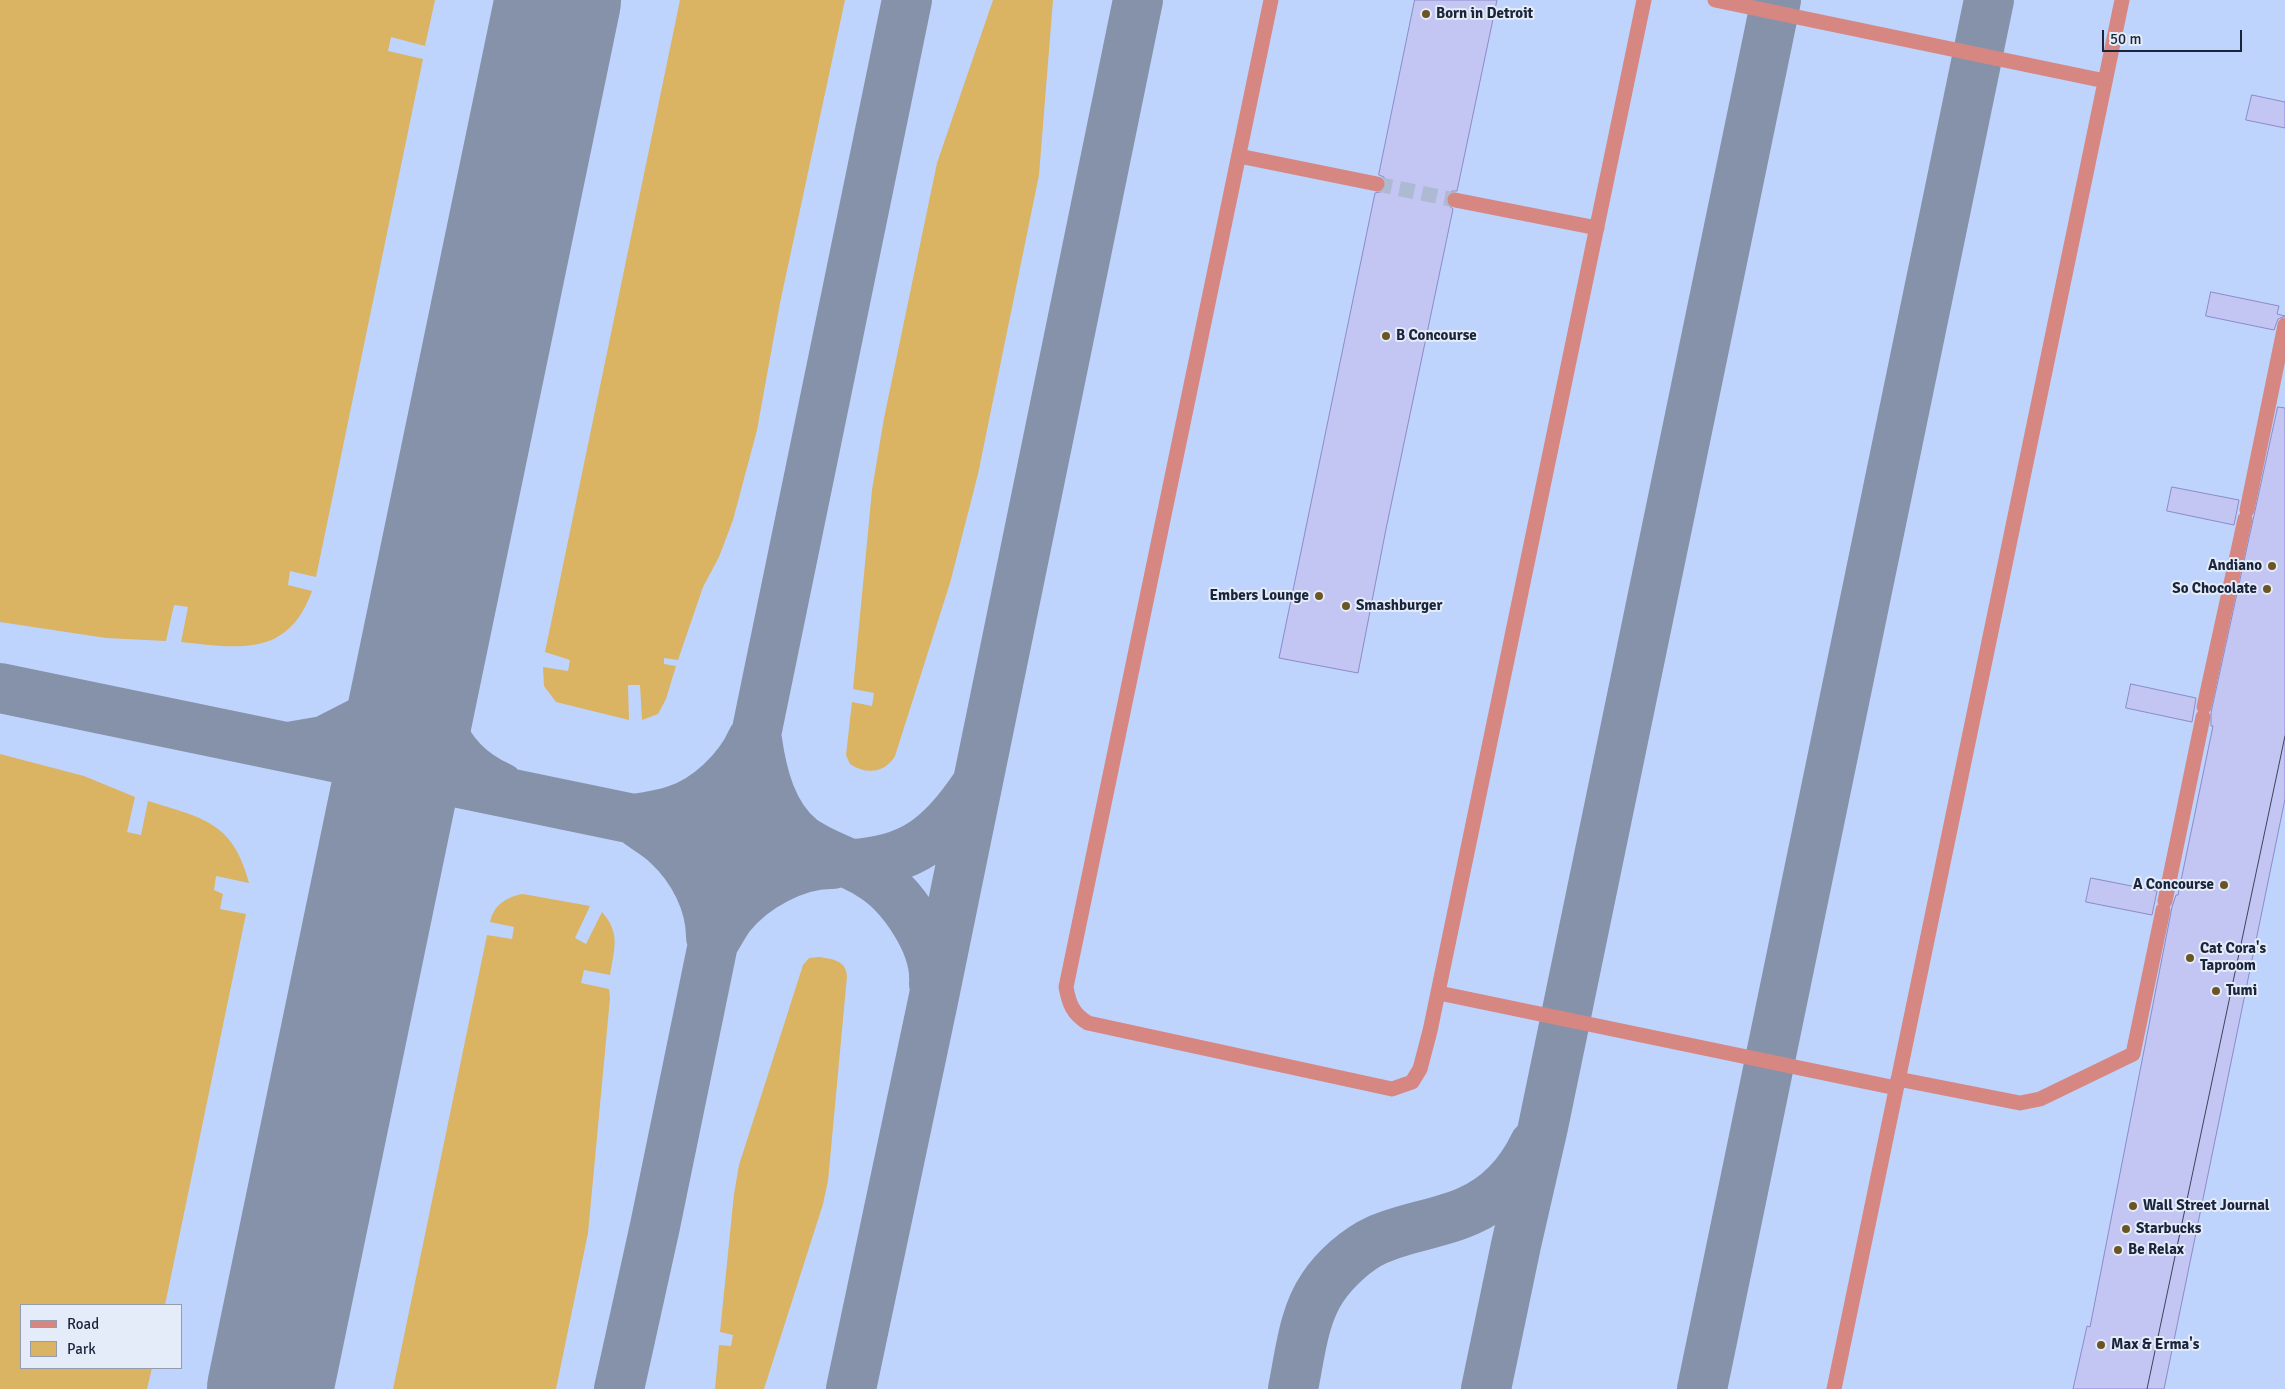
<!DOCTYPE html>
<style>
body{margin:0}
#map{position:relative;width:2285px;height:1389px;overflow:hidden;background:#d2dff8;font-family:Signika,sans-serif}
canvas{display:block}
.legend{position:absolute;left:20px;top:1304px;width:162px;height:65px;box-sizing:border-box;background:#e5ecf9;border:1px solid #949cad;margin:0;padding:6px 9px;list-style:none;font-size:15px;color:#1a253c}
.legend li{display:flex;align-items:center;gap:10px;height:25px}
.legend b{width:25px;border:1px solid #949cad}
.scale{position:absolute;left:2102px;top:30px;width:140px;height:22px;box-sizing:border-box;border:2px solid #1a253c;border-top:0;padding-left:6px;font-size:15px;line-height:18px;white-space:nowrap;color:#1a253c;-webkit-text-stroke:4px #e5ecf9;paint-order:stroke}
</style>
<div id="map">
<canvas width="2285" height="1389"></canvas>
<ul class="legend">
<li><b style="height:6px;background:#d68782"></b>Road</li>
<li><b style="height:14px;background:#dab363"></b>Park</li>
</ul>
<div class="scale">50 m</div>
</div>
<script>
const g = document.querySelector('canvas').getContext('2d');
g.lineJoin = 'round';
function fillPath(path, color) { g.fillStyle = color; g.fill(path, 'evenodd'); }
function stroke(path, color, width, dash) { g.strokeStyle = color; g.lineWidth = width; g.lineCap = dash ? 'butt' : 'round'; g.setLineDash(dash || []); g.stroke(path); }
function write(font, color, halo, rows, align = 'center') {
  g.font = font + ' Signika,sans-serif'; g.lineWidth = 4; g.setLineDash([]); g.textBaseline = 'middle'; g.strokeStyle = halo; g.fillStyle = color; for (const [text, x, y, turn = 0] of rows) {
    g.save(); g.translate(x, y); g.rotate((+turn || 0) * Math.PI / 180); g.textAlign = isNaN(turn) ? turn : align; if (halo) g.strokeText(text, 0, 0); g.fillText(text, 0, 0); g.restore();
  }
}
fillPath(new Path2D(`
 M 0,0 L 2285,0 L 2285,1389 L 0,1389 ZM 21,1305 L 181,1305 L 181,1368 L 21,1368 Z`), '#bfd4fd');
fillPath(new Path2D(`
 M 0,0 L 435,0 L 425,46 L 391,37 L 388,51 L 423,59 L 316,577 L 290,571 L 288,585 L 312,591 C 288,658 239,648 181,642 L 188,607 L 174,605 L 166,641 L 106,638 L 0,622 Z
 M 680,0 L 845,0 L 780,303 L 757,430 L 733,520 L 719,557 L 703,587 L 678,660 L 664,658 L 664,664 L 676,666 L 666,699 L 658,714 L 642,720 L 640,685 L 628,685 L 629,720 L 556,702 L 544,686 L 543,667 L 568,671 L 570,660 L 545,652 Z
 M 993,0 L 1053,0 L 1039,175 L 978,474 L 950,583 L 895,756 C 885,773 866,775 850,764 L 846,755 L 852,702 L 872,706 L 874,693 L 853,689 L 872,490 L 884,418 L 937,163 Z
 M 0,754 L 84,776 L 135,797 L 127,832 L 141,835 L 148,801 C 202,818 233,821 249,883 L 216,876 L 214,890 L 223,894 L 220,909 L 246,914 L 165,1305 L 21,1305 L 21,1368 L 152,1368 L 147,1389 L 0,1389 Z
 M 523,894 L 590,906 L 575,938 L 586,944 L 602,912 C 621,933 614,950 610,975 L 584,970 L 581,983 L 609,989 L 610,998 L 588,1233 L 556,1389 L 393,1389 L 487,935 L 512,939 L 514,927 L 490,922 C 494,905 506,897 523,894 Z
 M 819,957 C 832,959 846,960 847,976 L 828,1181 L 823,1204 L 764,1389 L 715,1389 L 719,1345 L 731,1346 L 733,1335 L 720,1332 L 734,1194 L 739,1165 L 803,965 L 809,958 Z`), '#dab363');
stroke(new Path2D(`
 M 430,619 C 428,647 424,676 429,704 C 431,710 434,717 437,722 C 451,753 469,773 500,787
 M 0,688 L 851,864 C 912,861 942,836 975,787
 M 757,740 C 762,776 772,815 801,839 C 821,854 848,861 869,874 C 902,893 937,945 934,984
 M 289,747 L 324,741 L 363,721 L 397,691 L 425,634
 M 711,937 C 711,903 693,868 668,845 C 658,835 644,828 633,819 C 647,817 662,815 676,810 C 707,800 739,770 752,740
 M 714,942 C 719,934 724,924 730,916 C 753,887 797,863 833,864
 M 619,1389 L 655,1226 L 907,0
 M 851,1389 L 933,1001 L 1138,0
 M 1293,1389 C 1300,1355 1303,1316 1323,1287 C 1335,1269 1357,1249 1377,1240 C 1406,1227 1439,1224 1468,1211 C 1498,1198 1520,1174 1534,1145
 M 1486,1389 L 1516,1245 L 1543,1127 L 1776,0
 M 1702,1389 L 1989,0`), '#8692aa', 50);
stroke(new Path2D(`
 M 270,1389 L 558,0`), '#8692aa', 126);
const building = new Path2D(`
 M 1415,0 L 1497,0 L 1457,191 L 1452,191 L 1446,198 L 1446,203 L 1453,209 L 1386,529 L 1358,673 L 1279,658 L 1375,193 L 1384,191 L 1386,185 L 1384,177 L 1379,175 Z
 M 2252,95 L 2285,102 L 2285,128 L 2246,120 Z
 M 2211,292 L 2279,306 L 2277,314 L 2285,316 L 2278,319 L 2274,330 L 2206,316 Z
 M 2278,407 L 2285,408 L 2285,799 L 2164,1389 L 2073,1389 L 2087,1326 L 2090,1327 L 2172,907 L 2176,895 L 2178,895 L 2213,726 L 2211,726 L 2211,713 Z
 M 2172,487 L 2239,500 L 2234,525 L 2167,511 Z
 M 2131,684 L 2196,698 L 2192,722 L 2126,708 Z
 M 2091,878 L 2157,891 L 2152,915 L 2086,902 Z`);
fillPath(building, '#c3c5f2');
stroke(building, '#8b8bca', 1);
stroke(new Path2D(`
 M 1377,184 L 1455,200`), '#adbad2', 15, [15, 8]);
stroke(new Path2D(`
 M 1271,0 L 1066,987 C 1069,1004 1073,1014 1088,1023 L 1392,1089 L 1412,1082 L 1420,1069 L 1430,1031 L 1644,0
 M 1715,0 L 2105,81
 M 1239,156 L 1377,184
 M 1455,200 L 1597,228
 M 2247,510 L 2285,325
 M 2204,707 L 2245,519
 M 2165,901 L 2203,717
 M 1439,993 L 1896,1088
 M 1898,1079 L 2020,1103 L 2040,1099 L 2133,1054 L 2163,910
 M 1834,1389 L 2122,0`), '#d68782', 15);
stroke(new Path2D(`
 M 2147,1389 L 2285,736`), '#3a455c', 1);
for (const [x, y, r, color] of [
 [1426,14,5,"#6c5525"],
 [1386,336,5,"#6c5525"],
 [2272,566,5,"#6c5525"],
 [2267,589,5,"#6c5525"],
 [1319,596,5,"#6c5525"],
 [1346,606,5,"#6c5525"],
 [2224,885,5,"#6c5525"],
 [2190,958,5,"#6c5525"],
 [2216,991,5,"#6c5525"],
 [2133,1206,5,"#6c5525"],
 [2126,1229,5,"#6c5525"],
 [2118,1250,5,"#6c5525"],
 [2101,1345,5,"#6c5525"]
]) { const dot = new Path2D(); dot.arc(x, y, r, 0, 2 * Math.PI); g.fillStyle = color; g.fill(dot); stroke(dot, '#e5ecf9', 2); }
write('bold 15px', '#1a253c', '#e5ecf9', [
 ["Born in Detroit",1436,14],
 ["B Concourse",1396,336],
 ["Andiano",2262,566,"right"],
 ["So Chocolate",2257,589,"right"],
 ["Embers Lounge",1309,596,"right"],
 ["Smashburger",1356,606],
 ["A Concourse",2214,885,"right"],
 ["Cat Cora's",2200,949],
 ["Taproom",2200,966],
 ["Tumi",2226,991],
 ["Wall Street Journal",2143,1206],
 ["Starbucks",2136,1229],
 ["Be Relax",2128,1250],
 ["Max & Erma's",2111,1345]
], 'left');
</script>
